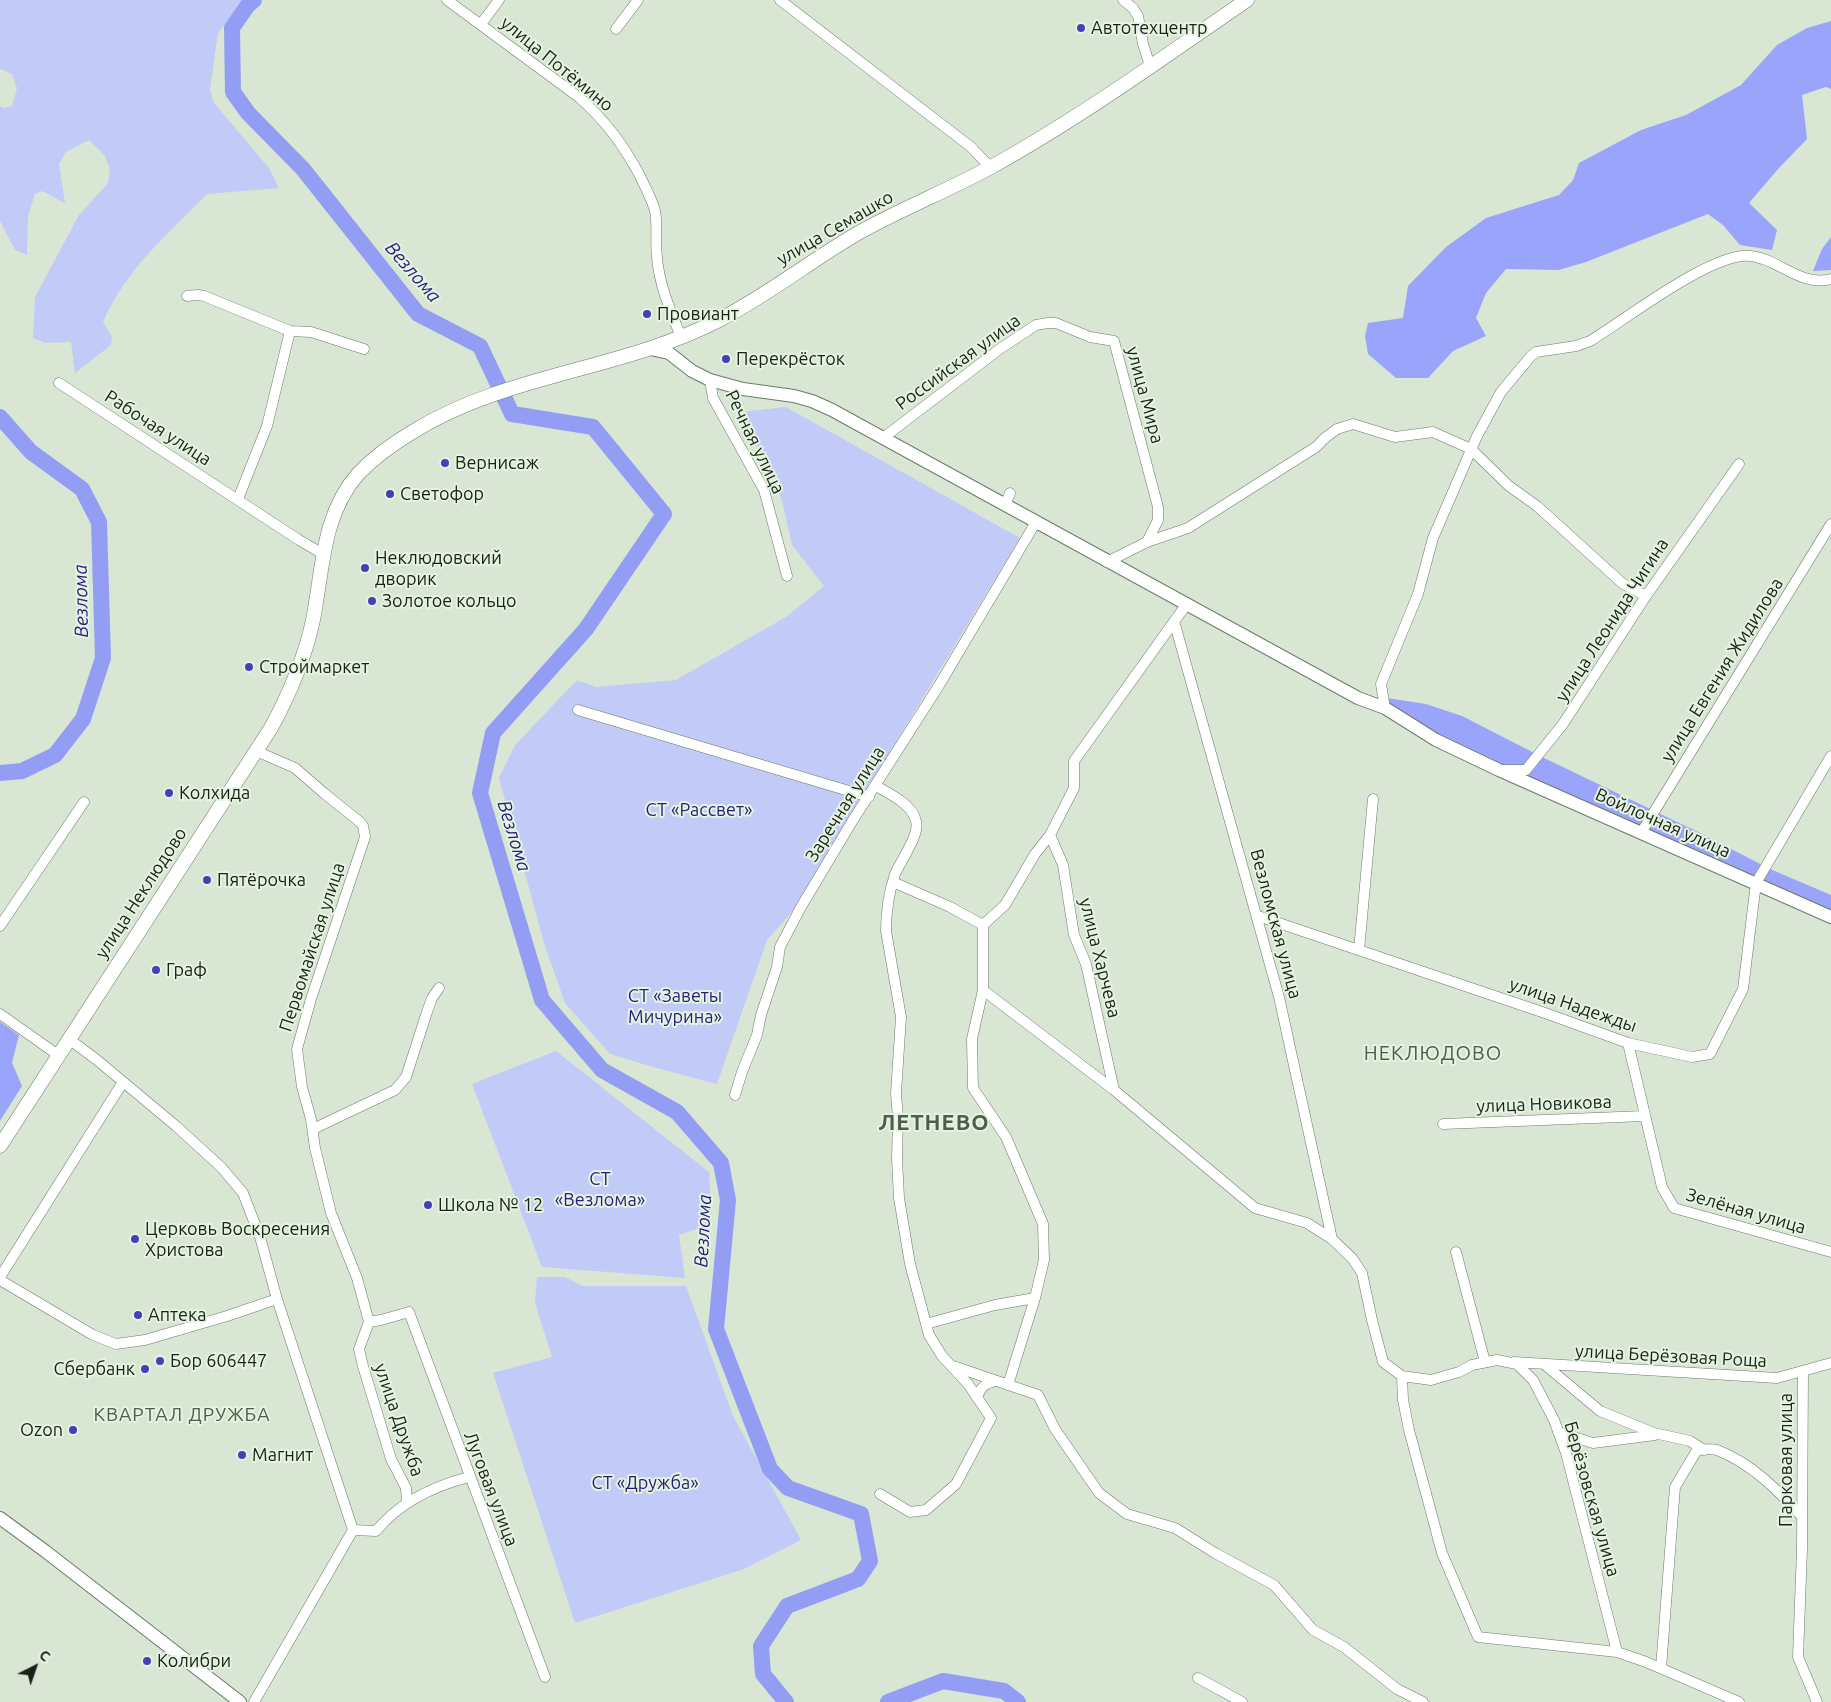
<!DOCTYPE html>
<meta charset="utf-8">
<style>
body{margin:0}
#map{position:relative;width:1831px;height:1702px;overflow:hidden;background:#d8e6d3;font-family:Ubuntu,sans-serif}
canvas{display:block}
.north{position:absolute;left:10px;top:1642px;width:50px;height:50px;-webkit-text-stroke:4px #e5f4e0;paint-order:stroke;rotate:41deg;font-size:14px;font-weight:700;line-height:20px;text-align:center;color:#1b2019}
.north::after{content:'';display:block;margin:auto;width:18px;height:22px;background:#1b2019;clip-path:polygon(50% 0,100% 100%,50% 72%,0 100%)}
</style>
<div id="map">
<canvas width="1831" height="1702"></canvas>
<div class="north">С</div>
</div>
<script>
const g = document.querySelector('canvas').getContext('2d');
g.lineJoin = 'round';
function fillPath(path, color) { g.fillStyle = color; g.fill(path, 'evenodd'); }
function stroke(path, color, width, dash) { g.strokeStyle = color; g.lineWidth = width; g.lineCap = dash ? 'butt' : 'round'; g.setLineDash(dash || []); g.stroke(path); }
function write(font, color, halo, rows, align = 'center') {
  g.font = font + ' Ubuntu,sans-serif'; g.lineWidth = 4; g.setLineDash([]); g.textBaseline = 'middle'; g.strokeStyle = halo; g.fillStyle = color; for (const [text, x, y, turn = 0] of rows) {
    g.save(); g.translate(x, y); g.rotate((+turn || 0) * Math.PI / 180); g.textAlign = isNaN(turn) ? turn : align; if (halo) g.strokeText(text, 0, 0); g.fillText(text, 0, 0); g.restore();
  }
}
fillPath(new Path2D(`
 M 0,0 L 246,0 L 218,33 L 210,90 L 214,103 L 269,168 L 279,188 L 207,194 C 168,233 125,271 103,322 L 112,337 L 111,345 L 75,373 L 71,342 L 45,343 L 33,338 L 35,297 L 79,215 L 108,183 L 110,169 L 105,156 L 89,140 L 66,152 L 59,164 L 65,203 L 42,191 L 35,194 L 28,216 L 27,255 L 15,250 L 0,221 L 0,106 L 4,108 L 12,106 L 17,88 L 12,74 L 0,69 Z
 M 786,407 L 1020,538 L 793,911 L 767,940 L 717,1084 L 653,1067 L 610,1054 L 565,1003 L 544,943 L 499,778 L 515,745 L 577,680 L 596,687 L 676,680 L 786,617 L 824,586 L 792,545 L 782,500 L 742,412 Z
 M 556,1051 L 709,1172 L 712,1224 L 679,1235 L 685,1278 L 542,1267 L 472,1084 Z
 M 537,1277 L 565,1277 L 583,1286 L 686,1286 L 733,1416 L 801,1540 L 744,1569 L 575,1623 L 493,1373 L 552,1357 L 535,1303 Z`), '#c2caf8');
fillPath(new Path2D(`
 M 1831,21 L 1831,89 L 1826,87 L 1802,95 L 1807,139 L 1779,168 L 1749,203 L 1777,230 L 1772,250 L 1740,245 L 1723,225 L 1708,214 L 1586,262 L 1559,270 L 1506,269 L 1486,293 L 1476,318 L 1486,336 L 1453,351 L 1428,378 L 1396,378 L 1368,354 L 1365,336 L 1368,323 L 1403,318 L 1408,286 L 1446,247 L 1486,218 L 1559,195 L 1573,180 L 1579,163 L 1641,130 L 1686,115 L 1741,85 L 1777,45 L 1807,28 Z
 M 1831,237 L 1831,270 L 1813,271 L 1822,249 Z
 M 1387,698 L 1426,704 L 1462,716 L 1542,757 L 1700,833 L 1770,869 L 1831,895 L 1831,912 L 1687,849 L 1427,731 L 1385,708 Z
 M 0,1022 L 19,1035 L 12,1063 L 22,1086 L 0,1121 Z`), '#9ba4fb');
stroke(new Path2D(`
 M 254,0 L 248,5 L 232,28 L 233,92 L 248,113 L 303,169 L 418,314 L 480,346 L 512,414 L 593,427 L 664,514 L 586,629 L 493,733 L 480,793 L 542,1000 L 602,1070 L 677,1112 L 721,1163 L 728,1200 L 716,1329 L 770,1469 L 788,1488 L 861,1514 L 870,1561 L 858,1579 L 787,1606 L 761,1646 L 763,1674 L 786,1702
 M 0,417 L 31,452 L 82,489 L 99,522 L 103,658 L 83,719 L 55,755 L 22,771 L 0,773
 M 888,1702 L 943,1681 L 1004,1691 L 1018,1702`), '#949df4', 16);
const minor = new Path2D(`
 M 447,0 L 580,98 C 607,123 623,144 640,176 C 645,187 652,199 655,211 C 658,226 655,243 657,257 C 659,285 671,312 681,337
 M 780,0 L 971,147 L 990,167
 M 1123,0 L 1133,8 L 1138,16 L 1143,44 L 1150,66
 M 481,24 L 499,0
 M 616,29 L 638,0
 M 187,296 L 198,295 L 204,296 L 290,331 L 311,332 L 364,349
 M 710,380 L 713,398 L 764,490 L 787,576
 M 59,383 L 299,540 L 323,554
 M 883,438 L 1001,348 L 1036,325 L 1048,323 L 1056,323 L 1090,337 L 1114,341 L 1158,507 L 1158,520 L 1147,542
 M 238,499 L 267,426 L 290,331
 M 1005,505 L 1010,493
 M 1107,562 L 1147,542 L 1188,528 L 1316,447 L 1326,437 L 1337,429 L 1353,424 L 1395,437 L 1433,432 L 1471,449 L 1509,486 L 1537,506 L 1622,583 L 1646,596
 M 1174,621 L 1279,997 L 1332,1239
 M 1385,708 L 1381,684 L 1418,594 L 1433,538 L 1477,436 L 1501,392 L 1531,356 L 1536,352 L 1576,346 L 1590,341 C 1625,320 1713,251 1751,256 C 1779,259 1800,287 1831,279
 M 578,710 L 869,797
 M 256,751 L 295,768 L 325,794 L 360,822 L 363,826 L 365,837 L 311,999 L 297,1049 L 302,1087 L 311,1119 L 315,1148 L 331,1213 L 357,1278 L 369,1322
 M 1503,770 L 1526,770 L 1563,724 L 1646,596 L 1739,464
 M 876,786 C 890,794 912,804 916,821 C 920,835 901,860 895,874 C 889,892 886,912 886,931 L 901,1017 L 896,1093 L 898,1118 L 897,1159 L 899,1198 L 910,1264 L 929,1335 L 942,1356 L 968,1384 L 991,1418 L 956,1484 L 926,1510 L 910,1512 L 880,1494
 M 1641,833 L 1831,524
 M 1050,835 L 1063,865 L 1074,935 L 1086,964 L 1114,1090
 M 893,882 L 950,907 L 983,925 L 1005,905 L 1035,854 L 1050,835 L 1074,788 L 1074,761 L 1186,605
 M 1258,916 L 1545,1013 L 1628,1043 L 1692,1057 L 1710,1054 L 1743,989 L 1756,883 L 1831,756
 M 983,925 L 983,990 L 972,1039 L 973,1088 L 1006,1137 L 1043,1224 L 1044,1260 L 1035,1298 L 1008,1385
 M 0,926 L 84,802
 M 1359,950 L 1373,799
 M 983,990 L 1114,1090 L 1255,1208 L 1307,1223 L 1332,1239 L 1352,1258 L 1362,1273 L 1372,1320 L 1383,1362 L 1402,1376 L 1431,1380 L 1459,1372 L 1472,1365 L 1497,1360 L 1517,1364 L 1533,1380 L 1554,1420 L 1566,1453 L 1617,1652
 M 0,1014 L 58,1055
 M 69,1039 L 97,1060 L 176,1126 L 221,1167 L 243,1193 L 260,1237 L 277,1299 L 353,1530 L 254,1702
 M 1628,1043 L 1662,1187 L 1674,1208 L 1831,1252
 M 735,1095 L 742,1072 L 757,1035 L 761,1015 L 777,967 L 780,947 L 801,907 L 853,820 L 938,687 L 1036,522
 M 1443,1124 L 1645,1116
 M 313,1129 L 395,1090 L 406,1077 L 427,1012 L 432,998 L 439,988
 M 1456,1252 L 1485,1362
 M 0,1277 L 123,1082
 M 0,1280 L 93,1335 L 116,1344 L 145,1340 L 227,1316 L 277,1299
 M 369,1322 L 381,1320 L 409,1312 L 545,1677
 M 369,1322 L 359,1349 L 363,1366 L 391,1459 L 406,1488 L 407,1502
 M 926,1324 L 995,1305 L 1035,1298
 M 1514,1362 L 1777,1378 L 1831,1363
 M 1544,1364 L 1600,1411 L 1654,1433 L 1690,1441 L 1704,1450
 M 953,1366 L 1038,1395 L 1055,1429 L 1099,1493 L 1127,1514 L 1175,1528 L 1215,1553 L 1274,1585 L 1313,1630 L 1344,1647 L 1397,1689 L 1423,1702
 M 1803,1371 L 1802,1549 L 1798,1657 L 1817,1702
 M 1402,1376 L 1403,1400 L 1409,1430 L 1442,1553 L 1478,1637 L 1617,1652 L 1646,1662 L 1739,1702
 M 977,1398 C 980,1388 985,1383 995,1381
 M 1558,1432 L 1593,1443 L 1655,1435
 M 353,1530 L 376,1531 C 399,1503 434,1486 469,1477
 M 1661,1668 L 1675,1487 L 1697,1450 C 1703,1450 1711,1448 1717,1450 C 1751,1463 1778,1490 1802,1517
 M 1198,1678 L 1242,1702`);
const tertiary = new Path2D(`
 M 650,349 L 669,353 L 692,371 L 710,380 L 743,389 L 794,396 L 812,401 L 832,410 L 1358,698 L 1385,708 L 1436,740 L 1499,770 L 1831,917
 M 0,1518 L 45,1551 L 240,1702`);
const secondary = new Path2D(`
 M 0,1146 L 271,728 C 290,693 305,658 313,620 C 323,569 322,515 358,474 C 374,457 394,443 414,431 C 507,374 621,370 717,321 C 767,296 811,260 860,232 C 903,208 949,190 993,166 C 1081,117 1164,57 1247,0`);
stroke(minor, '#6d7a69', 11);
stroke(tertiary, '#6d7a69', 14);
stroke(secondary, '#6d7a69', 15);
stroke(minor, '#fff', 10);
stroke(tertiary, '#fff', 12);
stroke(secondary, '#fff', 14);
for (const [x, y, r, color] of [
 [1081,28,5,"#4440b6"],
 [647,314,5,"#4440b6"],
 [726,359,5,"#4440b6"],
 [445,463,5,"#4440b6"],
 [390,494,5,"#4440b6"],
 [365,568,5,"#4440b6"],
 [372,601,5,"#4440b6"],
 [249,667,5,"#4440b6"],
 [169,793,5,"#4440b6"],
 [207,880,5,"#4440b6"],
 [156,970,5,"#4440b6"],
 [428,1205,5,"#4440b6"],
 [135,1239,5,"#4440b6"],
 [138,1315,5,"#4440b6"],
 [160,1361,5,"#4440b6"],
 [145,1369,5,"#4440b6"],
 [73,1430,5,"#4440b6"],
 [242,1455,5,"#4440b6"],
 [147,1661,5,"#4440b6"]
]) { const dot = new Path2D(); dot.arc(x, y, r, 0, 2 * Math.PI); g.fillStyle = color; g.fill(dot); stroke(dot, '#e5f4e0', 2); }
write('18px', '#1b2019', '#e5f4e0', [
 ["Автотехцентр",1091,28],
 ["Провиант",657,314],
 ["Перекрёсток",736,359],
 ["Вернисаж",455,463],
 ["Светофор",400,494],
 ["Неклюдовский",375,558],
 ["дворик",375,579],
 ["Золотое кольцо",382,601],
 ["Строймаркет",259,667],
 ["Колхида",179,793],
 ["Пятёрочка",217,880],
 ["Граф",166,970],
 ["Школа № 12",438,1205],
 ["Церковь Воскресения",145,1229],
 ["Христова",145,1250],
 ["Аптека",148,1315],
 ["Бор 606447",170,1361],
 ["Сбербанк",135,1369,"right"],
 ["Ozon",63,1430,"right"],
 ["Магнит",252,1455],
 ["Колибри",157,1661]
], 'left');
write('18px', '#1b2019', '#e5f4e0', [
 ["улица Потёмино",557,64,39],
 ["улица Семашко",835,228,-30],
 ["Российская улица",958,362,-36],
 ["улица Мира",1145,395,75],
 ["Рабочая улица",158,428,33],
 ["Речная улица",755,442,64],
 ["улица Леонида Чигина",1612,620,-57],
 ["улица Евгения Жидилова",1722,670,-58],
 ["Заречная улица",845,804,-58],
 ["Войлочная улица",1663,823,24],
 ["улица Неклюдово",141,893,-57],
 ["Везломская улица",1276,924,75],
 ["Первомайская улица",312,947,-72],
 ["улица Харчева",1100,958,76],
 ["улица Надежды",1573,1005,19],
 ["улица Новикова",1544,1104,-2],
 ["Зелёная улица",1746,1211,16],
 ["улица Берёзовая Роща",1671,1356,3],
 ["улица Дружба",399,1420,71],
 ["Парковая улица",1786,1460,-90],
 ["Луговая улица",491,1489,69],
 ["Берёзовская улица",1592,1499,74]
]);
write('18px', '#271c7e', '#e5f4e0', [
 ["СТ «Рассвет»",699,810],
 ["СТ «Заветы",675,996],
 ["Мичурина»",675,1017],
 ["СТ",600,1179],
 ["«Везлома»",600,1200],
 ["СТ «Дружба»",645,1483]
]);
write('italic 19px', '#271c7e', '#e5f4e0', [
 ["Везлома",413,272,49],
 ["Везлома",81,601,-91],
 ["Везлома",514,836,73],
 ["Везлома",703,1231,-87]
]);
g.letterSpacing = '1px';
write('19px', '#505c4c', '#e5f4e0', [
 ["КВАРТАЛ ДРУЖБА",182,1415]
]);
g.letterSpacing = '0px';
g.letterSpacing = '1px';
write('20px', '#505c4c', '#e5f4e0', [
 ["НЕКЛЮДОВО",1433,1053]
]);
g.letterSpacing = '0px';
g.letterSpacing = '1px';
write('bold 22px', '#505c4c', '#e5f4e0', [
 ["ЛЕТНЕВО",934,1123]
]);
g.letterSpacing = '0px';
</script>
